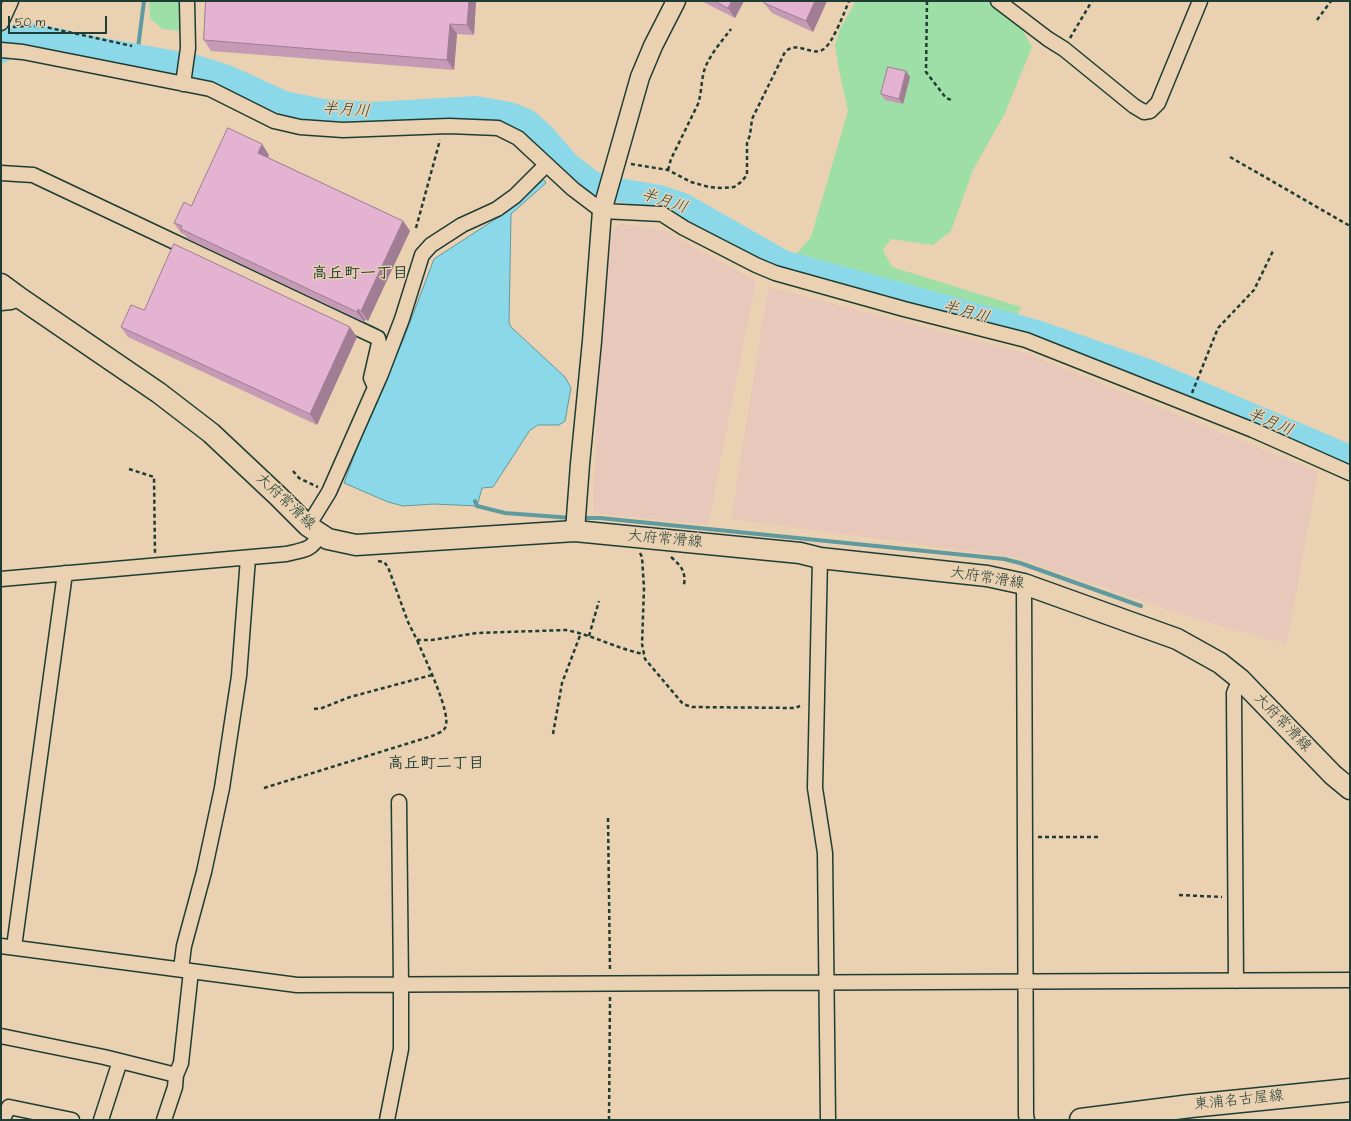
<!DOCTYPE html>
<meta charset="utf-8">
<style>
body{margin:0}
#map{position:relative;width:1351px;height:1121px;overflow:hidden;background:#e9d1b1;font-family:"Architects Daughter",sans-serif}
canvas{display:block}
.frame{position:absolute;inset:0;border:2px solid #1f3d34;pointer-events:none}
.scale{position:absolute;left:8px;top:16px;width:99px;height:18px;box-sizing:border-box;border:2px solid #1f3d34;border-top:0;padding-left:5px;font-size:12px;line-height:14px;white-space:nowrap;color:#1f3d34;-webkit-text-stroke:3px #e9d1b1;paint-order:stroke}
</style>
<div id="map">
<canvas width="1351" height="1121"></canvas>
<div class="frame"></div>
<div class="scale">50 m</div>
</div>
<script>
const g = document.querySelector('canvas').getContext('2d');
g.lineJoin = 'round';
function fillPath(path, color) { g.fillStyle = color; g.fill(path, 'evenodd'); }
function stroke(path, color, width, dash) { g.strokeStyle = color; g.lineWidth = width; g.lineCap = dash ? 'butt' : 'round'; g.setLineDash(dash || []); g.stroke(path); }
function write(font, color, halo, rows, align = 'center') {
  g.font = font + ' "Architects Daughter","Klee One",sans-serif'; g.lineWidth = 3; g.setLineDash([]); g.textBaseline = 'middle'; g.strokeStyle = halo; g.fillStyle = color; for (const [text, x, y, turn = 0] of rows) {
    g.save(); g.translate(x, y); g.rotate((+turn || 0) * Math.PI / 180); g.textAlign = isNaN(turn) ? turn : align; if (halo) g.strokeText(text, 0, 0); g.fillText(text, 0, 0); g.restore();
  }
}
fillPath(new Path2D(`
 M 620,224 L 654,228 L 666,232 L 756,281 L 708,525 L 595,513 L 593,500 L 601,324 L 612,229 Z
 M 768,287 L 1026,353 L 1318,472 L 1287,644 L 1202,621 L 1015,557 L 731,519 Z`), '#e8c8bb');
fillPath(new Path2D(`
 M 149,1 L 179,1 L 181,31 L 162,29 L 150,18 Z
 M 856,1 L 991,1 L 1019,24 L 1032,47 L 1005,113 L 973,170 L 951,231 L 933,245 L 891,239 L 883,250 L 892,267 L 1021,307 L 1016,319 L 790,261 L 811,237 L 848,111 L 839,70 L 835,45 L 840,29 Z`), '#9edfa8');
const water = new Path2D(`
 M 544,180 L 546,183 L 511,214 L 509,323 L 511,327 L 565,377 L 571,388 L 565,421 L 559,425 L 538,425 L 530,430 L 493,487 L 482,488 L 477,506 L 434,504 L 403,506 L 388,502 L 344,483 L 364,429 L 404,338 L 434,259 L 508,211 Z`);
fillPath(water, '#8bd8e9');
stroke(water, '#609aa1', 1);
stroke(new Path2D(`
 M 137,56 L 144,1
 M 334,309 L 377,330
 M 475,501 L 477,506 L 505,513 L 572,518
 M 581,518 L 600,518 L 1004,559 L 1020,563 L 1141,606`), '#609aa1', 4);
stroke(new Path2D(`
 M 1,51 L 5,45 L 20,35 L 32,35 L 82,46 L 192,66 L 227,77 L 284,103 L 323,111 L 375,114 L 476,108 L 510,114 L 527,121 L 543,135 L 568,164 L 591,182 L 602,187 L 659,197 L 683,205 L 783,262 L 1037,332 L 1148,371 L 1350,457`), '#8bd8e9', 24);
const minor = new Path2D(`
 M 998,1 L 1048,39 L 1064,49 L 1134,106 L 1144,112 L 1150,111 L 1158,103 L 1200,1
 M 1,23 L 11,1
 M 1,50 L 23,52 L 210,89 L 274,121 L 300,127 L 343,130 L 449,126 L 498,128 L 518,138 L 573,189 L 602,211 L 662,214 L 684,228 L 756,265 L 775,273 L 904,309 L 1026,340 L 1253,430 L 1350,473
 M 183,84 L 188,48 L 187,1
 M 1,173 L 33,175 L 378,338 L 379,343 L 371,378 L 375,387
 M 1,303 L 11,302 L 20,298
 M 308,526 L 329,492 L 381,374 L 402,319 L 422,255 L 431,245 L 462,225 L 497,209 L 515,196 L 546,165
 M 820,558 L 815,788 L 825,853 L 828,1120
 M 1,579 L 286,554 C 302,550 312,551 319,535
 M 1024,584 L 1026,1115 L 1027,1120
 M 1,946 L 297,985 L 1350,980
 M 14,947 L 65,573
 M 181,969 L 184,946 L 204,872 L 222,788 L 239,676 L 248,558
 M 1236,981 L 1234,693 L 1240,679
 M 1,1036 L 104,1057 L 176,1075 L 181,1063 L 191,971
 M 2,1120 L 9,1107 L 72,1120
 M 101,1120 L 120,1061
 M 164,1120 L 175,1087 L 176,1075
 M 387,1120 L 401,1049 L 401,984 L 399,802`);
const tertiary = new Path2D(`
 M 575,531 L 580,464 L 592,341 L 602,211 L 640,77 L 653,46 L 676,1`);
const secondary = new Path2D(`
 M 1,284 L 20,298 L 159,393 L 211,433 L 278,496 L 308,526 L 328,539 L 356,545 L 575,531 L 800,553 L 820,558 L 987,576 L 1024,584 L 1177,639 L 1220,663 L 1240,679 L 1333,775 L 1350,789`);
const primary = new Path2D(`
 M 1081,1120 L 1191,1106 L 1350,1090`);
stroke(minor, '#1f3d34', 17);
stroke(tertiary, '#1f3d34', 21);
stroke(secondary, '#1f3d34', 23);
stroke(primary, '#1f3d34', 25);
stroke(new Path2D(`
 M 927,1 L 926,72 L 946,98 L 951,100
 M 1317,20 L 1331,1
 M 13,27 L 25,26 L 41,26 L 132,46
 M 1070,38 L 1092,1
 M 1230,157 L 1350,226
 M 631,164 L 668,170 L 691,182 L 709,187 L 723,188 L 734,187 L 741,182 L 747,175 L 747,143 L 750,135 L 752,119 L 785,52 C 798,39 813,59 825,48 C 834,40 844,13 849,1
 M 668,170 L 671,159 L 698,104 C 702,92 701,79 705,68 C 711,53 722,41 731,29
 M 416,228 L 440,140
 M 1192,393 L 1218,328 L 1254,290 L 1273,251
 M 129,469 L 154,477 L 155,554
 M 293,471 L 299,478 L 318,487
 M 640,553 L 642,557 L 644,588 L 642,644 L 645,659 L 683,704 L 692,707 L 795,708 L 800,706
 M 671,557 C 681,566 686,571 684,585
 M 378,561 L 384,562 L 388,567 L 408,622 L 417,640 L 432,640 L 477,633 L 566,630 C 593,635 617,649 644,654
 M 589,636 L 599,601
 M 314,709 L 322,708 L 350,697 L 432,675
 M 553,734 L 562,683 L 581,633
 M 264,788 L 432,736 C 436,734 443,732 445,728 C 453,715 423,655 417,640
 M 608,818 L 610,972
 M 1038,837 L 1101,837
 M 1179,895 L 1222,897
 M 609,1120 L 610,997`), '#1f3d34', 2.5, [4, 3]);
stroke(minor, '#e9d1b1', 14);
stroke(tertiary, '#e9d1b1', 18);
stroke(secondary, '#e9d1b1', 20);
stroke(primary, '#e9d1b1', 22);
fillPath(new Path2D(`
 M 206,1 L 476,1 L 474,35 L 457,34 L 454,70 L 211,51 L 204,40 Z
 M 701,1 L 744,1 L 735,18 Z
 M 827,1 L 813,32 L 772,13 L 764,3 Z
 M 906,71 L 910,77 L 903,104 L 885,100 L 881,94 Z
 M 269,155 L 267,157 L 403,221 L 410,231 L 368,321 L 365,320 L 364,322 L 188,239 L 185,235 L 181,233 L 174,223 L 191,206 Z
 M 144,310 L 357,337 L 317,425 L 128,337 L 121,327 Z`), '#c49ab5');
fillPath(new Path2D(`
 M 469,1 L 476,1 L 474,35 L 467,25 Z
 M 732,1 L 744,1 L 735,18 L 728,8 Z
 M 815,1 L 827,1 L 813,32 L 806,21 Z
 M 450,24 L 457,34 L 454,70 L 447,60 Z
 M 906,71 L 910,77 L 903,104 L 899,99 Z
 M 262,144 L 269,155 L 265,163 L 258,153 Z
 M 403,221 L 410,231 L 368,321 L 361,311 Z
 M 358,309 L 365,320 L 364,322 L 357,312 Z
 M 350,327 L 357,337 L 317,425 L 310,414 Z`), '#a07d93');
const building = new Path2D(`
 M 206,1 L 469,1 L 467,25 L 450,24 L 447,60 L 204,40 Z
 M 715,1 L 732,1 L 728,8 Z
 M 765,1 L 815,1 L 806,21 L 764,3 Z
 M 888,67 L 906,71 L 899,99 L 881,94 Z
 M 228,128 L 262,144 L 258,153 L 403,221 L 361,311 L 358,309 L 357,312 L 181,229 L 182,226 L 174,223 L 184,202 L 191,206 Z
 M 174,244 L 350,327 L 310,414 L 121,327 L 131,305 L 144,310 Z`);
fillPath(building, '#e4b3d2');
stroke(building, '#a07d93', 1);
write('15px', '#1f3d34', '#e9d1b1', [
 ["大府常滑線",285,502,43],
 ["大府常滑線",665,540,5],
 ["大府常滑線",987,579,9],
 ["大府常滑線",1282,723,46],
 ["東浦名古屋線",1239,1101,-6]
]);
write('italic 16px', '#24453d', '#e9d1b1', [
 ["半月川",346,111,4],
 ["半月川",664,202,18],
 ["半月川",966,313,15],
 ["半月川",1270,423,23]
]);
write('bold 16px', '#1f3d34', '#e9d1b1', [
 ["高丘町一丁目",360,275],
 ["高丘町二丁目",436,765]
]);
</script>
